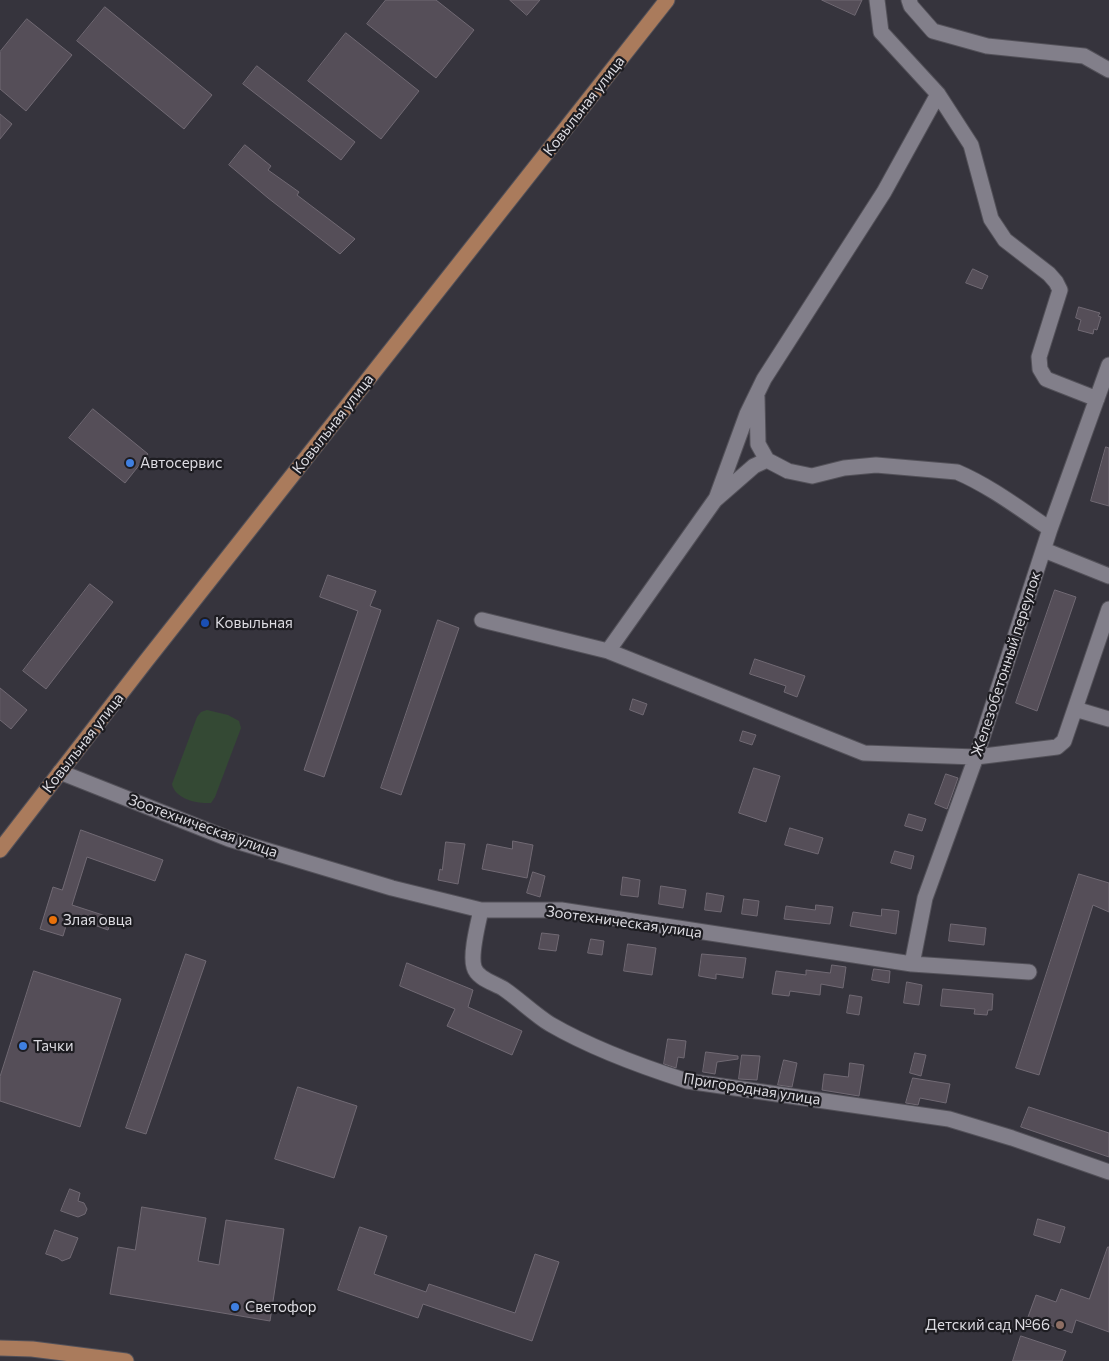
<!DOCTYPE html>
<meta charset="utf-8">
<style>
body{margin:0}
canvas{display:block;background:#36343d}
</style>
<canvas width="1109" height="1361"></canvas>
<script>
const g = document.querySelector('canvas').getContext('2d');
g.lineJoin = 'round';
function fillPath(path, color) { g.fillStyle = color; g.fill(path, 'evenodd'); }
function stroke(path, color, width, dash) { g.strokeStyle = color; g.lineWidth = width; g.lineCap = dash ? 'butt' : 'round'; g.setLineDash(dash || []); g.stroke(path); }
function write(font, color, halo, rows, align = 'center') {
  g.font = font + ' Commissioner,sans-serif'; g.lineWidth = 4.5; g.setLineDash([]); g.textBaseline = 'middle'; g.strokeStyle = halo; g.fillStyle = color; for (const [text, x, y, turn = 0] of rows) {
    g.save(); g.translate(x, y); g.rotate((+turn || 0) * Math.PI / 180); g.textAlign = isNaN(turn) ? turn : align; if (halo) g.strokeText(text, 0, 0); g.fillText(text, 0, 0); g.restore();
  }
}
fillPath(new Path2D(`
 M 207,710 L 228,715 L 239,721 L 241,728 L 215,797 L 211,803 C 197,804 175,799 172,784 L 197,717 L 201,712 Z`), '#344934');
const building = new Path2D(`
 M 386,0 L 436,0 L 474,30 L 436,78 L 367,24 Z
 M 510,0 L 540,0 L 527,15 Z
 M 822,0 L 862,0 L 855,15 Z
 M 105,7 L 212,95 L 184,129 L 77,41 Z
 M 27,19 L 72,55 L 26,111 L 0,89 L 0,52 Z
 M 346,33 L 419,91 L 381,139 L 308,81 Z
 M 257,66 L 355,142 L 341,160 L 243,84 Z
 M 0,114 L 12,124 L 0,139 Z
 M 245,145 L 271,166 L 268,170 L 299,192 L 297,195 L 355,239 L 340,254 L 268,198 L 229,165 Z
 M 973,269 L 988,276 L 982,289 L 966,283 Z
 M 1079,307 L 1100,313 L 1098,316 L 1101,317 L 1097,330 L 1094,329 L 1093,334 L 1078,330 L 1081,320 L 1076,318 Z
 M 93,409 L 148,454 L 125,483 L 69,438 Z
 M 1106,447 L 1109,448 L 1109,506 L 1091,501 Z
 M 328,575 L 376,591 L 370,606 L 381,610 L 324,777 L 304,770 L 358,611 L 320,597 Z
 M 90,584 L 113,602 L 46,689 L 23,671 Z
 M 1055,590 L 1076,597 L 1037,711 L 1016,703 Z
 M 438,620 L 459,628 L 401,795 L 381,788 Z
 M 755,659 L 805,676 L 797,697 L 784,692 L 786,686 L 750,674 Z
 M 0,688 L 27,710 L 11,729 L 0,720 Z
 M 633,699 L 647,704 L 643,715 L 630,710 Z
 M 743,731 L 756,735 L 752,745 L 740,741 Z
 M 754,768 L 780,776 L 766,822 L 739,813 Z
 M 946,774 L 958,778 L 947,809 L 935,804 Z
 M 909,814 L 926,819 L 922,831 L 905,826 Z
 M 790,828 L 823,838 L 818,854 L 785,845 Z
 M 81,830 L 163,860 L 155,881 L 87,857 L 72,905 L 112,918 L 108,930 L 69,916 L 63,936 L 40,929 L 53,887 L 62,890 Z
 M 513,841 L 533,845 L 527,878 L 482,869 L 487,844 L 512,849 Z
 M 446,842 L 465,844 L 458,884 L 438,880 L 440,869 L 442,870 Z
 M 895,851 L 914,856 L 911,869 L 891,863 Z
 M 533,872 L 545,876 L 540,897 L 527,893 Z
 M 1079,874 L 1109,883 L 1109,912 L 1093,905 L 1039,1075 L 1016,1068 Z
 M 623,877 L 640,880 L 638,897 L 621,895 Z
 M 661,886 L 686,890 L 683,908 L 659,904 Z
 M 707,893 L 724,896 L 721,912 L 705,910 Z
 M 744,899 L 759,901 L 757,916 L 742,914 Z
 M 816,905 L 833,907 L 830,924 L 784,919 L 786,906 L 815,910 Z
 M 882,909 L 899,911 L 896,934 L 850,926 L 853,912 L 881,916 Z
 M 951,924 L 986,928 L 984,945 L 949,941 Z
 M 542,933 L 559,935 L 556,951 L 539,949 Z
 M 591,939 L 604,941 L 602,955 L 588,953 Z
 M 628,944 L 656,948 L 652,975 L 624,971 Z
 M 186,954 L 206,961 L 146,1134 L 126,1128 Z
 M 702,954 L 746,958 L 743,978 L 716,974 L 716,979 L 699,976 Z
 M 407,963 L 473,990 L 468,1007 L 522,1031 L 512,1055 L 447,1026 L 455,1009 L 400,986 Z
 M 832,965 L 846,967 L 843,988 L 821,984 L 820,995 L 790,991 L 789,996 L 772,994 L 776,971 L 806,975 L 806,970 L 830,973 Z
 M 874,969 L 890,971 L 889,983 L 872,980 Z
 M 34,971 L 121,999 L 80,1127 L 0,1101 L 0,1077 Z
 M 907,982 L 922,985 L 919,1005 L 904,1003 Z
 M 943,989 L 993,994 L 992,1010 L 988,1010 L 987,1015 L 974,1014 L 975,1009 L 941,1006 Z
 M 850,995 L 862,997 L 859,1015 L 847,1013 Z
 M 668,1039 L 686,1041 L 684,1058 L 678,1057 L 676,1068 L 664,1064 Z
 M 706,1052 L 738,1056 L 738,1059 L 717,1062 L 715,1074 L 703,1072 Z
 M 915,1053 L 926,1055 L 921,1076 L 910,1073 Z
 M 742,1055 L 760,1056 L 757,1080 L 739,1079 Z
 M 784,1060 L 797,1063 L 792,1087 L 778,1085 Z
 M 850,1063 L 864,1065 L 859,1096 L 822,1090 L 824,1074 L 848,1077 Z
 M 913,1078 L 950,1084 L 946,1103 L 920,1098 L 918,1105 L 906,1103 Z
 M 298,1087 L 357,1106 L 334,1178 L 275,1159 Z
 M 1029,1107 L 1109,1133 L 1109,1157 L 1021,1127 Z
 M 70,1189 L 80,1193 L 78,1201 L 84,1203 L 87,1209 L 85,1214 L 78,1217 L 61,1211 Z
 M 142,1207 L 206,1218 L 198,1261 L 219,1265 L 226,1220 L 284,1229 L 270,1321 L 110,1294 L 118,1247 L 135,1250 Z
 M 1038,1219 L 1065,1227 L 1060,1243 L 1034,1235 Z
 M 360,1227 L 387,1236 L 374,1274 L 426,1292 L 429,1284 L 515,1313 L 535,1254 L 559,1262 L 532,1341 L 423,1304 L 418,1318 L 338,1290 Z
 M 55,1230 L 78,1238 L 70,1258 L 62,1261 L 58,1258 L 46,1254 Z
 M 1108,1247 L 1109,1247 L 1109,1332 L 1076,1320 L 1072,1333 L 1028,1317 L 1036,1295 L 1056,1302 L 1061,1289 L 1089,1299 Z
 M 1021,1336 L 1066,1351 L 1062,1361 L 1013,1361 Z`);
fillPath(building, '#554e58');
stroke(building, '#706973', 1);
const minor = new Path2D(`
 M 877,0 L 881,32 L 938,94 L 971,145 L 991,219 L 1005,240 L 1049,274 L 1056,282 L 1060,290 L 1039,357 L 1040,369 L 1046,379 L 1097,399
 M 909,0 L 911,6 L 933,31 L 987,46 L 1084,56 L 1109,70
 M 757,397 L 758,444 L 767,460
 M 716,499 L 747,414 L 764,379 L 884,192 L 938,94
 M 1044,550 L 1109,576
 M 482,620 L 608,651 L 864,753 L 976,757 L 1057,747 L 1064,741 L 1109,609
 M 608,651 L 715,500 L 754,466 L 767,460 L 788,471 L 812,476 L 844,468 L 876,465 L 957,472 C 990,486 1020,509 1050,529
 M 1075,709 L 1109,719
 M 60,772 L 229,839 L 392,888 L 481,910 L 561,910 L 912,964 L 1029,972
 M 481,910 C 478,924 470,954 474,967 C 477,979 495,983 504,989 C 520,1000 534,1014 550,1024 C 593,1049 640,1066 687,1081 L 949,1119 L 1012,1138 L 1109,1172
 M 912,964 L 925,898 L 976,757 L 1050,529 L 1109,365`);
const major = new Path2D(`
 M 0,850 L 146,661 L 667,0
 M 0,1348 L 32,1349 L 126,1361`);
stroke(minor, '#535159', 17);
stroke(major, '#535159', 17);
stroke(minor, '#827f8a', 15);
stroke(major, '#aa7b5c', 15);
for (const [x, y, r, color] of [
 [130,463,5,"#3f7fe0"],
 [205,623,5,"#1a4fb4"],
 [53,920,5,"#e8710a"],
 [23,1046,5,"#3f7fe0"],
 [235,1307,5,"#3f7fe0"],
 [1060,1325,5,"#8d6e63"]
]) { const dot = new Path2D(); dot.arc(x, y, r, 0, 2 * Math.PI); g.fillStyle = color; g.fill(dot); stroke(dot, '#1d1c21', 2); }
write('15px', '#dcdbe1', '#1d1c21', [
 ["Ковыльная улица",584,106,-52],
 ["Ковыльная улица",333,424,-52],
 ["Железобетонный переулок",1006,664,-72],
 ["Ковыльная улица",83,743,-52],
 ["Зоотехническая улица",203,826,20],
 ["Зоотехническая улица",624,922,8],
 ["Пригородная улица",752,1089,9]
]);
write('15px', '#dcdbe1', '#1d1c21', [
 ["Автосервис",140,463],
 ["Ковыльная",215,623],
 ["Злая овца",63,920],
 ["Тачки",33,1046],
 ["Светофор",245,1307],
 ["Детский сад №66",1050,1325,"right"]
], 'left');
</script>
